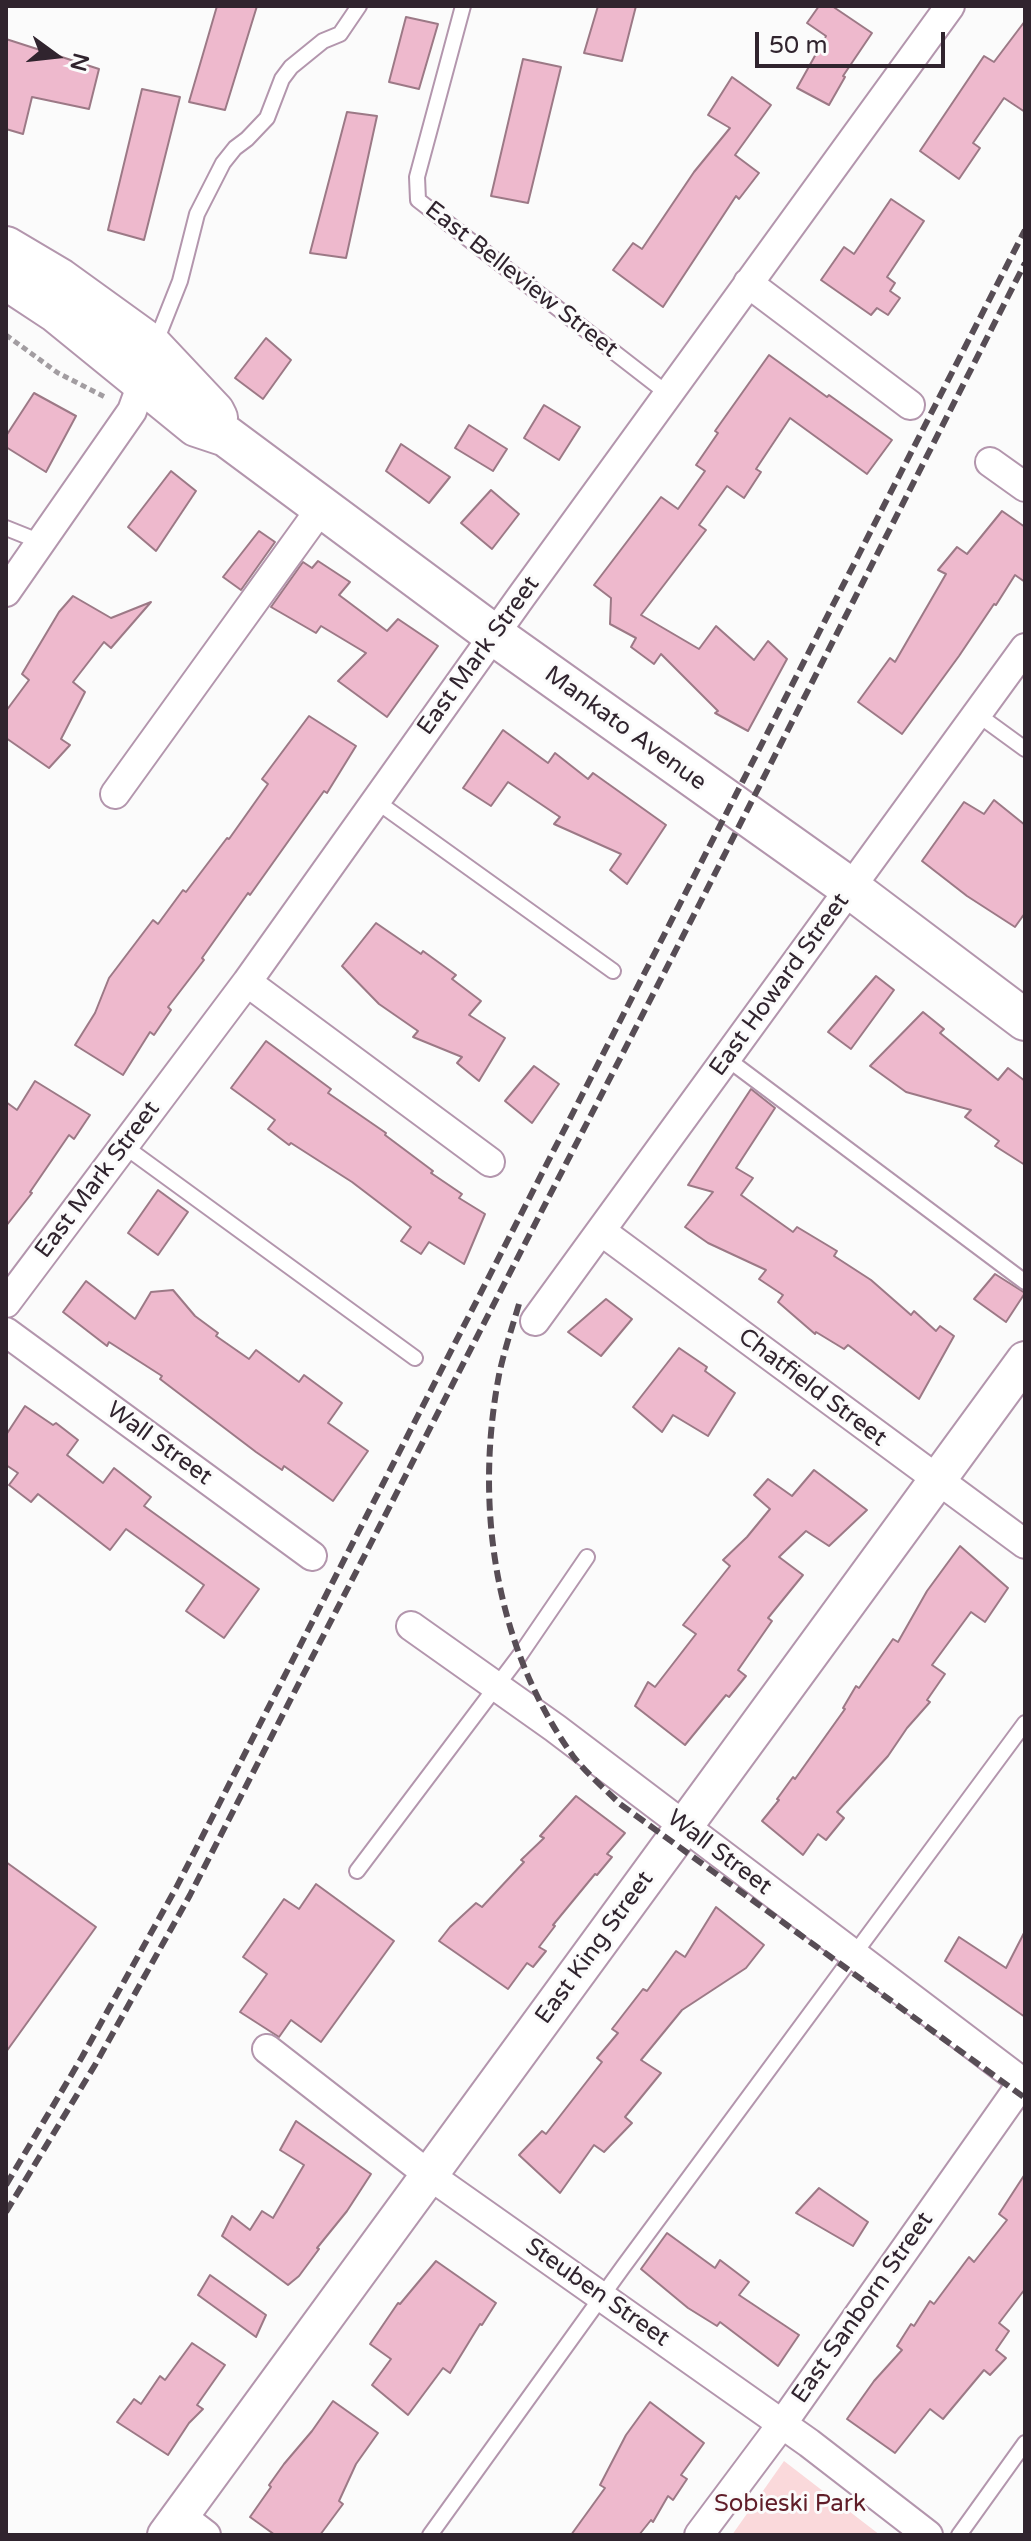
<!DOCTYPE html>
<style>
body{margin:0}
#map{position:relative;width:1031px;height:2541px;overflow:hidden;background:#fbfbfb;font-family:"Varela Round",sans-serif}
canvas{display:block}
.frame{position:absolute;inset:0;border:8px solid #30242e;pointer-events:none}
.north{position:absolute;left:16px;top:16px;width:80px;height:80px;-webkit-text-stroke:6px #fbfbfb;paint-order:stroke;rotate:105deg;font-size:22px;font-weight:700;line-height:32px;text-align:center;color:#30242e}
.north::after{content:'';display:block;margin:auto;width:28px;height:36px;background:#30242e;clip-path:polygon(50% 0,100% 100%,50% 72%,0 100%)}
.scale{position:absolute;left:755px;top:32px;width:190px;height:36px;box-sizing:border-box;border:4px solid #30242e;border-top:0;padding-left:10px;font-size:24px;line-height:28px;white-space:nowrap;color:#30242e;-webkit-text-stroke:6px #fbfbfb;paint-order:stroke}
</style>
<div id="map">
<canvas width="1031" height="2541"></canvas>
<div class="frame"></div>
<div class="north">N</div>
<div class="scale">50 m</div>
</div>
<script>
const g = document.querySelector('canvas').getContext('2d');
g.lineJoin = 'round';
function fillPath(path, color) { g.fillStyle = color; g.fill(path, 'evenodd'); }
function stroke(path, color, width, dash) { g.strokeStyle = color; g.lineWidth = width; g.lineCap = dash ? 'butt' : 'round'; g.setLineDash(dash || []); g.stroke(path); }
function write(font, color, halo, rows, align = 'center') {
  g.font = font + ' "Varela Round",sans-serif'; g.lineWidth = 6; g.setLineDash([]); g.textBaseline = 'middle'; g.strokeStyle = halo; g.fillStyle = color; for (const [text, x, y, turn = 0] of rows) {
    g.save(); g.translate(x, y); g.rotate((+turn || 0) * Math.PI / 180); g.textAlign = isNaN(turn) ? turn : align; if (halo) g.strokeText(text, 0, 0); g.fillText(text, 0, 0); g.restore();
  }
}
fillPath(new Path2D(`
 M 784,2461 L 880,2535 L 732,2535 Z`), '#fad9db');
const building = new Path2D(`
 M 217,6 L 257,6 L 225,110 L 189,102 Z
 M 598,6 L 636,6 L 622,61 L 584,53 Z
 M 819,6 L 832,6 L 872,33 L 843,76 L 845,77 L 829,105 L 797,88 L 826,36 L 807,23 Z
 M 406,17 L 438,24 L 419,89 L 389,82 Z
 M 1025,21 L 1025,112 L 1004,98 L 973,143 L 980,148 L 959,179 L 920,151 L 984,56 L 994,62 Z
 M 6,39 L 99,69 L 89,109 L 32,97 L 23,134 L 6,129 Z
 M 523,59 L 561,67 L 528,203 L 491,196 Z
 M 732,77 L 771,105 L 735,155 L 759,173 L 739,199 L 736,196 L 663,307 L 613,270 L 633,243 L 642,249 L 694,172 L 730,128 L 708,115 Z
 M 142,89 L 180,97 L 144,240 L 108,230 Z
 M 347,112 L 377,116 L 346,258 L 310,253 Z
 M 891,199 L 924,221 L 887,277 L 895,283 L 890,291 L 900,298 L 888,315 L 877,308 L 871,315 L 821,280 L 844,247 L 854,254 Z
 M 266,338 L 291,360 L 263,399 L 235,378 Z
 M 769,355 L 827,397 L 829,395 L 892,440 L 867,474 L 790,418 L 756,469 L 761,472 L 744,498 L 727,486 L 699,525 L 706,530 L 641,615 L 699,649 L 716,626 L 754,660 L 768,641 L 787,659 L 748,731 L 715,713 L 718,711 L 661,654 L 654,664 L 631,647 L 636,638 L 610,624 L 611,598 L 594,585 L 661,497 L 678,509 L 705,471 L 696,465 L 718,433 L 715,431 Z
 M 34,393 L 76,416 L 46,472 L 6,447 L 6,436 Z
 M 544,405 L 580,427 L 559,460 L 524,438 Z
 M 469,425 L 507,449 L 493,471 L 455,448 Z
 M 401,444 L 450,477 L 429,503 L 386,471 Z
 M 171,471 L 196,491 L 156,551 L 128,527 Z
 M 491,490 L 519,514 L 492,549 L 461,523 Z
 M 1002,511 L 1025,527 L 1025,582 L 1015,575 L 996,605 L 994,604 L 959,656 L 902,734 L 858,702 L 890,658 L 895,662 L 946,574 L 938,570 L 957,547 L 967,554 Z
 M 259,531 L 275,542 L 241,590 L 223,577 Z
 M 318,561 L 350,582 L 339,595 L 387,631 L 398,619 L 438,646 L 387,717 L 338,681 L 366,653 L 321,626 L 316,633 L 271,607 L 303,562 L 312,568 Z
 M 73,596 L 111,618 L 151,602 L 111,648 L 104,642 L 73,682 L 85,692 L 61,739 L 70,745 L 49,768 L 6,738 L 6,711 L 29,680 L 22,674 L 59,612 Z
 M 309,716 L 356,746 L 327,793 L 324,791 L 250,895 L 248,893 L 202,958 L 204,960 L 168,1007 L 171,1010 L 154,1035 L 150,1032 L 123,1075 L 75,1045 L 95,1013 L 109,978 L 153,920 L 158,924 L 183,890 L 186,892 L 227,838 L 229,839 L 268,784 L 262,779 Z
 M 503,730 L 548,763 L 555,753 L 588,779 L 593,773 L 666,825 L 627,884 L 610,870 L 621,854 L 554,824 L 560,817 L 508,782 L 491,806 L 463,788 Z
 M 994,800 L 1025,825 L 1025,913 L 1015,927 L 967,896 L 922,861 L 964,802 L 984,814 Z
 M 376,923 L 421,954 L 423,951 L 456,975 L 452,979 L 481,1001 L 469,1015 L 505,1038 L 479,1081 L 457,1063 L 462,1057 L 413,1037 L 418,1031 L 379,1004 L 342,966 Z
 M 876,976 L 894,990 L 851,1049 L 828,1032 Z
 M 923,1012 L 944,1029 L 940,1033 L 998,1080 L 1008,1068 L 1025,1081 L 1025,1165 L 995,1146 L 999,1141 L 965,1117 L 971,1110 L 906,1092 L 870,1066 Z
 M 266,1041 L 331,1089 L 328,1093 L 386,1133 L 385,1135 L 433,1171 L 431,1173 L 462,1194 L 459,1198 L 485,1214 L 464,1264 L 429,1242 L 421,1254 L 401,1241 L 411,1227 L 352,1182 L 291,1143 L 289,1145 L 268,1129 L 275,1120 L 231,1088 Z
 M 534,1066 L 559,1084 L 532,1123 L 505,1101 Z
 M 35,1081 L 90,1115 L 74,1139 L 69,1135 L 30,1192 L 32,1193 L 6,1226 L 6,1102 L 17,1110 Z
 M 751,1089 L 775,1108 L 736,1168 L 753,1178 L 741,1195 L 793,1232 L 797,1227 L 837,1251 L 834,1256 L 871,1280 L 911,1315 L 914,1311 L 936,1331 L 940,1326 L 954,1336 L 919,1399 L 848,1345 L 844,1349 L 816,1332 L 815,1334 L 778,1302 L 783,1295 L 759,1279 L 766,1270 L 708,1243 L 685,1227 L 713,1192 L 688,1185 Z
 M 158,1190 L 188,1212 L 158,1255 L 128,1233 Z
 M 995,1274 L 1025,1293 L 1006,1322 L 974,1299 Z
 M 86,1281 L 135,1319 L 151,1292 L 173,1290 L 195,1316 L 218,1333 L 216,1336 L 249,1359 L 256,1350 L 299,1382 L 304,1375 L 342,1403 L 328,1423 L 368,1451 L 333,1501 L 284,1466 L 282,1470 L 256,1452 L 160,1379 L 162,1376 L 109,1342 L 107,1346 L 63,1312 Z
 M 606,1299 L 632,1319 L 601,1356 L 568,1332 Z
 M 679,1348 L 707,1367 L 705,1371 L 735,1393 L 708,1436 L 673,1415 L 662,1432 L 633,1407 Z
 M 25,1406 L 53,1425 L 56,1423 L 78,1440 L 67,1455 L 103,1483 L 114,1468 L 151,1497 L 144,1506 L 259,1589 L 224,1638 L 186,1611 L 204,1585 L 126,1529 L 110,1550 L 38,1494 L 31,1502 L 9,1485 L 18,1473 L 6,1465 L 6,1435 Z
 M 814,1470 L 867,1510 L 829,1546 L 806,1531 L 779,1557 L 803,1575 L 768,1618 L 772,1621 L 738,1670 L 746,1676 L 729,1697 L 726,1695 L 685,1745 L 635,1706 L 648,1682 L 655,1687 L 696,1634 L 683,1625 L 730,1566 L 723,1560 L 747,1537 L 770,1509 L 754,1495 L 768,1479 L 792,1496 Z
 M 960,1546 L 1008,1588 L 985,1622 L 971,1612 L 932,1665 L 945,1674 L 927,1700 L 930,1702 L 907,1728 L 888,1756 L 837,1812 L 844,1818 L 826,1840 L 818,1834 L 803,1855 L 762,1821 L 779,1800 L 777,1799 L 793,1777 L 795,1779 L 845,1709 L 843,1708 L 856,1686 L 859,1688 L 893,1639 L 898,1642 L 927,1591 Z
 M 576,1796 L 625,1833 L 607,1854 L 612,1857 L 597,1875 L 595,1874 L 553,1925 L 555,1926 L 539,1947 L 546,1951 L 533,1967 L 527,1963 L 508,1989 L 439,1941 L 450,1927 L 476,1903 L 482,1907 L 524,1862 L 521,1860 L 544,1838 L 540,1836 Z
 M 6,1862 L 96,1927 L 6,2052 Z
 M 316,1884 L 394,1941 L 321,2042 L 291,2020 L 279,2037 L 240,2012 L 267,1974 L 243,1957 L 284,1899 L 299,1909 Z
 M 716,1907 L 764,1945 L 746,1968 L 682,2010 L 641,2060 L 661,2073 L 625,2117 L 632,2123 L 604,2152 L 594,2145 L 560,2193 L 519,2155 L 542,2131 L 546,2134 L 602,2062 L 597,2058 L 618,2033 L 612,2029 L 643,1989 L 647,1991 L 676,1951 L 685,1957 Z
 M 1025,1931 L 1025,2017 L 945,1961 L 959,1937 L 1006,1968 Z
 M 296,2121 L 371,2174 L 347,2211 L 317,2248 L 319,2249 L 299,2276 L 288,2285 L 222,2236 L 232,2216 L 250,2230 L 262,2211 L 273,2218 L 304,2165 L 280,2150 Z
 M 1025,2174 L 1025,2289 L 999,2323 L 1009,2331 L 996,2350 L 1006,2358 L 990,2375 L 984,2370 L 943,2419 L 930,2409 L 895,2453 L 847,2419 L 874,2381 L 902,2350 L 897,2346 L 911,2324 L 914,2326 L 930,2301 L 934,2304 L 969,2257 L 974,2262 L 1007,2220 L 999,2214 Z
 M 819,2188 L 868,2222 L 853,2246 L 796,2213 Z
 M 667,2233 L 715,2268 L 720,2260 L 749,2282 L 739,2295 L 799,2335 L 778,2366 L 720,2322 L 717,2326 L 688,2308 L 641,2269 Z
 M 436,2261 L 496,2303 L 482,2325 L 480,2324 L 450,2373 L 443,2368 L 408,2415 L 372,2385 L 391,2359 L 370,2344 L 398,2303 L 400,2304 Z
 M 210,2275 L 266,2315 L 256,2337 L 198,2295 Z
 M 192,2343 L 225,2365 L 197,2405 L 203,2409 L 189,2423 L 168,2455 L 117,2422 L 134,2399 L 141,2404 L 160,2376 L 165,2380 Z
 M 333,2401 L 378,2433 L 356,2464 L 339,2501 L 343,2504 L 320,2535 L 275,2535 L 250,2517 L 271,2487 L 269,2485 L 284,2464 L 312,2431 Z
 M 650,2402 L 704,2443 L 681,2475 L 687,2479 L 673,2500 L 668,2496 L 653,2522 L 651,2520 L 639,2535 L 571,2535 L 605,2488 L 600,2485 L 626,2435 Z`);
fillPath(building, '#eeb9cd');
stroke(building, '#9c7986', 2);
const service = new Path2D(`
 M 463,6 L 417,177 L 418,200 L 668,394
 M 155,344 L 180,281 L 197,214 L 223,163 L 235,148 L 247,139 L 267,118 L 282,79 L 291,67 L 323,41 L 340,34 L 359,6
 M 6,528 L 41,542
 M 977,714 L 1025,749
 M 376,801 L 613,971
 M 726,1058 L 1025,1282
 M 124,1146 L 415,1358
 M 357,1871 L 520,1655 L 587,1557
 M 430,2535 L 623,2267 L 1025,1723
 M 959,2535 L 1025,2443`);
const minor = new Path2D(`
 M 748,283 L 910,405
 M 990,462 L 1025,487
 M 6,592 L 132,411 L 143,381
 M 115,794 L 322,507
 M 247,982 L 490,1162
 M 601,1231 L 1025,1544
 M 6,1303 L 247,982 L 521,597 L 950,6
 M 535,1321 L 1025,648
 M 6,1332 L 312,1556
 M 411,1626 L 555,1728 L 1025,2084
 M 267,2049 L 429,2175 L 809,2443 L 928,2535
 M 180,2515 L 206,2535
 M 699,2535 L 782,2424 L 1025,2079`);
const tertiary = new Path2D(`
 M 166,2535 L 1025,1360`);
const secondary = new Path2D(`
 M 6,247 L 60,279 L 150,344 L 214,412 L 217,418
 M 6,279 L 56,312 L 196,426 L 226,436 L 494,635 L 850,888 L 1025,1020`);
stroke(service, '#b396ad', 18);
stroke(minor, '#b396ad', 32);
stroke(tertiary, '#b396ad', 40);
stroke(secondary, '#b396ad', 44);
stroke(new Path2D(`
 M 6,335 L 58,373 L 105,397`), '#a29da1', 5, [6, 4]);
stroke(service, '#fff', 14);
stroke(minor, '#fff', 28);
stroke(tertiary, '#fff', 36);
stroke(secondary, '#fff', 40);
stroke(new Path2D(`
 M 519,1304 C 512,1328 504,1351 499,1375 C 474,1506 495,1647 573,1756 C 586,1773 605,1789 620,1804 L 1025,2098
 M 6,2185 L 82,2057 L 176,1888 L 1025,230
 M 6,2212 L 95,2065 L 190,1895 L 700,903 L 1025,263`), '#574d55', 6, [12, 6]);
write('24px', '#30242e', '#fbfbfb', [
 ["East Belleview Street",521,280,38],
 ["East Mark Street",479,656,-54],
 ["Mankato Avenue",625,729,36],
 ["East Howard Street",780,985,-54],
 ["East Mark Street",98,1180,-53],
 ["Chatfield Street",812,1388,37],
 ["Wall Street",159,1444,36],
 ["Wall Street",719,1853,37],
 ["East King Street",595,1948,-54],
 ["Steuben Street",597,2293,35],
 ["East Sanborn Street",863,2308,-55]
]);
write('24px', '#601d28', '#fbfbfb', [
 ["Sobieski Park",790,2505]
]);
</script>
